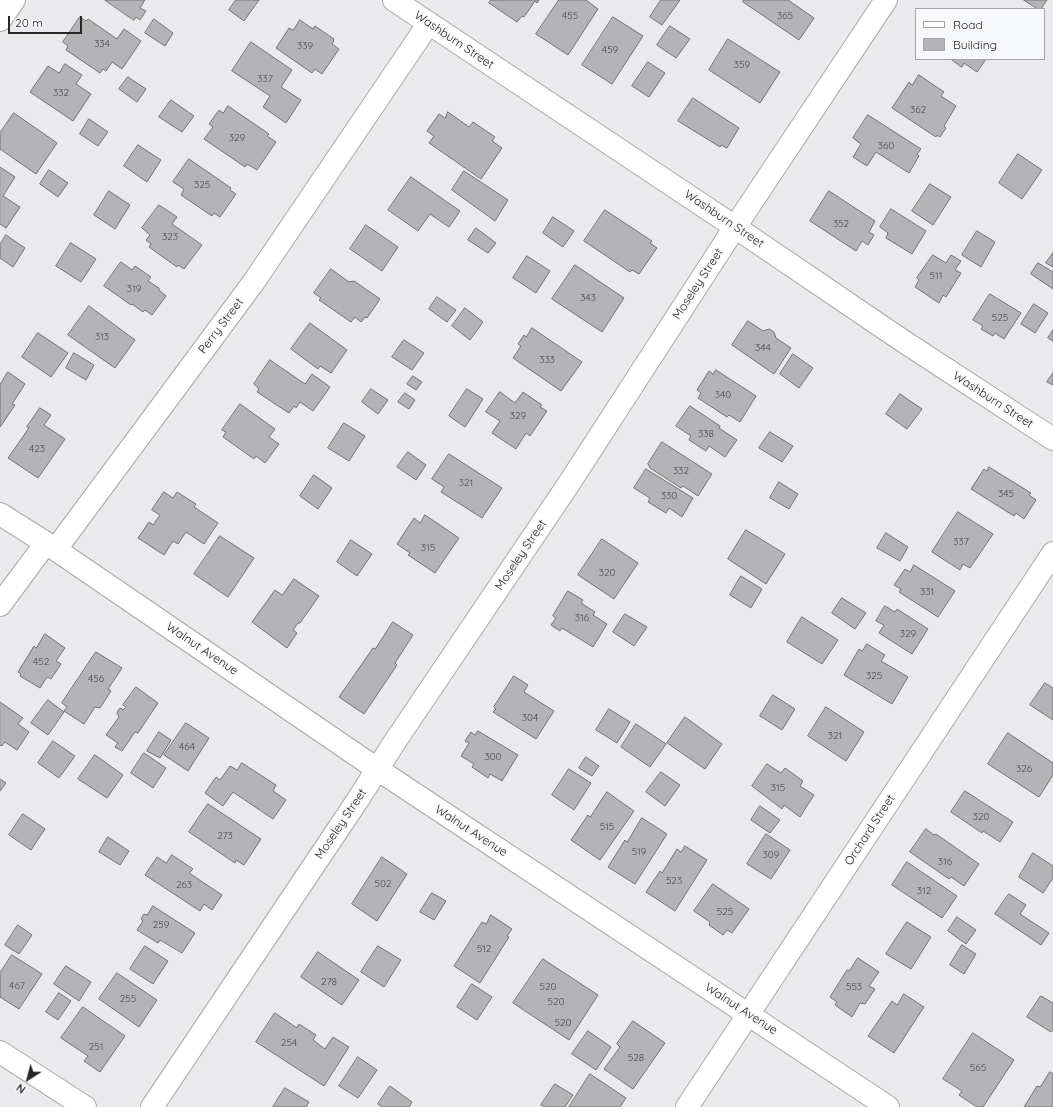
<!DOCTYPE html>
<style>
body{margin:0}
#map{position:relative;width:1053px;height:1107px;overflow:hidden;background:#eaeaec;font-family:Quicksand,sans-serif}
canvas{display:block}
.legend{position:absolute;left:915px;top:8px;width:130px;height:52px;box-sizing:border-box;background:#f7f8fa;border:1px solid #a4a4a6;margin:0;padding:5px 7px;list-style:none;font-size:12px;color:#272728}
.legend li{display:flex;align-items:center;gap:8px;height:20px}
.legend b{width:20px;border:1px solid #a4a4a6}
.north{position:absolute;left:8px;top:1059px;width:40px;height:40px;-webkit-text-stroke:3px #f7f8fa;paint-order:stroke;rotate:216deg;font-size:11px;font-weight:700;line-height:16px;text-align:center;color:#272728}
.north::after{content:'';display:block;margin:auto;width:14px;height:18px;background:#272728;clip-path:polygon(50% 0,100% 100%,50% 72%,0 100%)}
.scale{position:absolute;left:8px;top:16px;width:74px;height:18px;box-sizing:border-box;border:2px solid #272728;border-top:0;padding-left:5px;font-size:12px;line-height:14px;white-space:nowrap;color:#272728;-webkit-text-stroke:3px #f7f8fa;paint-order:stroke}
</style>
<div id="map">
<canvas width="1053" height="1107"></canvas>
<ul class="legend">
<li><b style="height:5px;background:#fff"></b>Road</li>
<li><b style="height:11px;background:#b4b4b7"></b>Building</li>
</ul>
<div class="north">N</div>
<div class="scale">20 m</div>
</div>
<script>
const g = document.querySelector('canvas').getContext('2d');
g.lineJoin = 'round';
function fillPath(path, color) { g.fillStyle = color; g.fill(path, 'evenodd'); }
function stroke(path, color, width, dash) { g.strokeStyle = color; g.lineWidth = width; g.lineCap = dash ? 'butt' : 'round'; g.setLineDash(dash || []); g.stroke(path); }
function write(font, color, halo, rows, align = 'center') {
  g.font = font + ' Quicksand,sans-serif'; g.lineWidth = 3; g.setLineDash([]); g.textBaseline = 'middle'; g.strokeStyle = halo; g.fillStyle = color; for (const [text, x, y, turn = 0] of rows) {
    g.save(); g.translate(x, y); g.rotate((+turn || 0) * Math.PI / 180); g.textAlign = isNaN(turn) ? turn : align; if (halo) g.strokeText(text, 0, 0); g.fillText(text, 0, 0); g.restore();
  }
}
const building = new Path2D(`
 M 105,0 L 145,0 L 140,8 L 146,11 L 140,20 L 136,17 L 134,20 Z
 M 236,0 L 259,0 L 244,21 L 229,10 Z
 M 491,0 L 539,0 L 537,3 L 535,1 L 524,17 L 522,16 L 517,22 L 489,3 Z
 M 559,0 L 586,0 L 598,9 L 568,55 L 536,34 Z
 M 661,0 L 680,0 L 662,25 L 650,17 Z
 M 744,0 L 788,0 L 814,18 L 799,40 L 743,2 Z
 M 1024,0 L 1047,0 L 1041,9 L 1038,9 Z
 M 80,17 L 86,21 L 88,19 L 117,39 L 124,29 L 141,41 L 122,69 L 112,62 L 106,71 L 103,69 L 100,73 L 66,50 L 68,46 L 63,42 Z
 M 613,17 L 643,36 L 612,84 L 582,65 Z
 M 154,19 L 173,33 L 165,46 L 145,33 Z
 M 300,20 L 313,29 L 315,26 L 334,39 L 333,40 L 334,41 L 332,44 L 339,49 L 322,74 L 315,69 L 312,73 L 276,48 L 289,28 L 293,30 Z
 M 670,26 L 690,39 L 676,58 L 657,45 Z
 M 728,39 L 780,72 L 760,103 L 709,70 Z
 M 251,42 L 292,70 L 281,87 L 301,100 L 286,123 L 263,107 L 270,96 L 232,71 Z
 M 951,59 L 986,59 L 977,72 L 964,63 L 962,67 Z
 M 648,62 L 665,73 L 649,97 L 632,86 Z
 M 65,64 L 82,75 L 76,84 L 91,94 L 73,121 L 30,92 L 48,66 L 59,73 Z
 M 919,75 L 944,92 L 941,96 L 956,106 L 944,126 L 946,128 L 940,137 L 937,135 L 936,137 L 892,108 L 909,82 L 912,85 Z
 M 128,77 L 146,89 L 137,102 L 119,89 Z
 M 693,98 L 739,128 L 727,148 L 721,145 L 720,147 L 678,121 Z
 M 171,100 L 194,116 L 182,132 L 159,117 Z
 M 228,106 L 269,134 L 267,136 L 276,142 L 257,170 L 247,164 L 245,167 L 204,139 L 213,127 L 209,124 L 219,110 L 223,113 Z
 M 448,112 L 469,127 L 473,122 L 495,137 L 492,141 L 502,148 L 481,179 L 429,143 L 434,136 L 427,131 L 439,114 L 445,118 Z
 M 14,113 L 57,143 L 36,174 L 0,149 L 0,133 Z
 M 868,115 L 921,149 L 917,154 L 919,156 L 909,173 L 876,152 L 867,166 L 853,157 L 861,144 L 853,138 Z
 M 89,119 L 108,132 L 98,146 L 80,134 Z
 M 138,145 L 161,160 L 147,182 L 124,166 Z
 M 1018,154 L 1042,170 L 1022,199 L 999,183 Z
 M 189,159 L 231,188 L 230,190 L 236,194 L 220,217 L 214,213 L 212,216 L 181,195 L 184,189 L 173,182 Z
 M 0,167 L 15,177 L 3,196 L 20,207 L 6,228 L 0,224 Z
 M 49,170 L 68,183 L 58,197 L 40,184 Z
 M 464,171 L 508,200 L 495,221 L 452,190 Z
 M 411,177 L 460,211 L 449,227 L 430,214 L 418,231 L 388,210 Z
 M 930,184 L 951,197 L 933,225 L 912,211 Z
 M 109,191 L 130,205 L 115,229 L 94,215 Z
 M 829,191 L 875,221 L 869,232 L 874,235 L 868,245 L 862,241 L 856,251 L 810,221 Z
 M 159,205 L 177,217 L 172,224 L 202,245 L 184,269 L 178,265 L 177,267 L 149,247 L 151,244 L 146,240 L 150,235 L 142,228 Z
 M 891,209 L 926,231 L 912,254 L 886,238 L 888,233 L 880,227 Z
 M 605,210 L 652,241 L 650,243 L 657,248 L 639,274 L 632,270 L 630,272 L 584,241 Z
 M 553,217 L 574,231 L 563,247 L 543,233 Z
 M 366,225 L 398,247 L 382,271 L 350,249 Z
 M 476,228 L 496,243 L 488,253 L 468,240 Z
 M 977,231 L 995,242 L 981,267 L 962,255 Z
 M 6,235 L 25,248 L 13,267 L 0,258 L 0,245 Z
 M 71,243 L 96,259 L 81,282 L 56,266 Z
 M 1053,253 L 1053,267 L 1046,263 Z
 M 933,255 L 946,263 L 951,255 L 961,261 L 955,270 L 961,273 L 946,297 L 943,295 L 939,303 L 915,287 L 919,280 L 917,278 Z
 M 527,256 L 550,271 L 536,293 L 513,278 Z
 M 121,262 L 132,270 L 135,266 L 151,277 L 148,281 L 159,288 L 159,290 L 166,296 L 152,315 L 145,310 L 143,312 L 132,304 L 131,305 L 104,286 Z
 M 1038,263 L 1053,272 L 1053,289 L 1031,274 Z
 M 575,265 L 624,298 L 602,332 L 552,299 Z
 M 331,269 L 349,282 L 354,281 L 380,299 L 367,318 L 365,317 L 361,322 L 355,317 L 351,322 L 319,300 L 321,298 L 314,293 Z
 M 990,294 L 1021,313 L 1004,339 L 995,333 L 993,336 L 981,329 L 983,326 L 973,320 Z
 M 437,297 L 456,310 L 447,322 L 429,309 Z
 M 1034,304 L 1048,313 L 1035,333 L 1021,324 Z
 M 89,306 L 135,340 L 115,368 L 68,335 Z
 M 465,308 L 483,322 L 470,340 L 452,326 Z
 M 748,321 L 763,331 L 769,329 L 774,332 L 776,338 L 791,348 L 774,374 L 732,345 Z
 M 310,323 L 347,350 L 331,373 L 320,366 L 318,369 L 291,349 Z
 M 532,328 L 582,362 L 561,391 L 513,358 L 521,346 L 518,344 L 524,335 L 526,337 Z
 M 1053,330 L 1053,341 L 1048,338 Z
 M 38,333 L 68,353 L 51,377 L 22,357 Z
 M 404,340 L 424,353 L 412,370 L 392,357 Z
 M 74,353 L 94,365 L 86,380 L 66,368 Z
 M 793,354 L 813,368 L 799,388 L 780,374 Z
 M 270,360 L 305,384 L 312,374 L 330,387 L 313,411 L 300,402 L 296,408 L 294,406 L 289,413 L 257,392 L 259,389 L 254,384 Z
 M 716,370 L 756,396 L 740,422 L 729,415 L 727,417 L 698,398 L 701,393 L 697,390 L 709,371 L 713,374 Z
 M 8,372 L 25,384 L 12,404 L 15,405 L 0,427 L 0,385 Z
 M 1053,373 L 1053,385 L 1047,382 Z
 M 413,376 L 422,382 L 416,390 L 407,384 Z
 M 371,389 L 388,400 L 378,414 L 362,402 Z
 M 467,389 L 483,399 L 465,427 L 449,416 Z
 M 500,392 L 515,403 L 523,392 L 542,405 L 540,407 L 547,411 L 530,436 L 526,433 L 516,449 L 492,433 L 500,421 L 486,412 Z
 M 405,393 L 415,400 L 409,409 L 398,402 Z
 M 900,394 L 922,409 L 907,429 L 886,414 Z
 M 240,404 L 275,429 L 269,437 L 279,444 L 265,463 L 256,456 L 254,459 L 223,437 L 226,432 L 222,430 Z
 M 690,406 L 720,426 L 719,428 L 737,440 L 725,457 L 709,446 L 706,451 L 689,440 L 691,436 L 676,426 Z
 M 40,408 L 51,415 L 44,425 L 65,439 L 38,478 L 8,458 L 29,428 L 27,427 Z
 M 344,423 L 365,436 L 349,461 L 328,448 Z
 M 770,432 L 793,446 L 782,462 L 759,448 Z
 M 662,442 L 712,474 L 698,496 L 683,486 L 681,488 L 650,468 L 648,464 Z
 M 408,452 L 426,465 L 416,480 L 397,467 Z
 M 449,454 L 502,488 L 482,518 L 441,492 L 444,487 L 432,479 Z
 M 989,467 L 1031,493 L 1029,495 L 1036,500 L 1024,519 L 1016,513 L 1014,516 L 971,489 L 984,469 L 987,471 Z
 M 646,469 L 693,498 L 682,517 L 669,508 L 666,513 L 648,502 L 650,498 L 634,488 Z
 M 314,475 L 332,488 L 318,509 L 300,496 Z
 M 779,482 L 798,494 L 789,509 L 770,498 Z
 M 164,492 L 173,498 L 177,492 L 196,504 L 194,507 L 218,523 L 204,544 L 186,532 L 178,544 L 173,541 L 164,555 L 138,538 L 149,522 L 153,525 L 160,515 L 152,510 Z
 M 958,512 L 993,534 L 970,568 L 963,564 L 960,570 L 932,552 Z
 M 425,515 L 459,538 L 435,573 L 408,555 L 410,553 L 397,544 L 414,518 L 420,523 Z
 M 746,530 L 785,554 L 766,584 L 728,559 Z
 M 886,533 L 908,547 L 900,561 L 877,548 Z
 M 220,536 L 254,558 L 228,597 L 194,574 Z
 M 602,539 L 638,563 L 614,599 L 578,575 Z
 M 351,540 L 372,554 L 357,576 L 337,562 Z
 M 914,565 L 955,591 L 938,617 L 899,592 L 901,589 L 894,585 L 905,569 L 910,572 Z
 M 741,576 L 762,589 L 751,608 L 730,595 Z
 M 294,579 L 319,596 L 300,623 L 298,623 L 293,630 L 297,633 L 287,648 L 252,622 L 275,590 L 282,595 Z
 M 568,591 L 583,600 L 581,603 L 595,612 L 593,615 L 607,624 L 593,647 L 562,628 L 560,631 L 551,625 L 556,618 L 553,616 Z
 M 842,598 L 866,613 L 855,629 L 832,613 Z
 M 885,606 L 895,612 L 897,609 L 928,629 L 912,654 L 879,633 L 884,625 L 876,621 Z
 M 625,614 L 647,627 L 634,646 L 613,632 Z
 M 802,617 L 838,640 L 822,664 L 787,642 Z
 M 393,622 L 413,635 L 395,663 L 397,665 L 364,714 L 339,697 L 373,648 L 375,649 Z
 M 45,634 L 65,648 L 56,661 L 61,664 L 51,679 L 47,677 L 40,688 L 20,676 L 21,674 L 18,672 L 34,646 L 36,648 Z
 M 867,644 L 885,655 L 881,661 L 908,677 L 892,704 L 844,675 L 859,649 L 862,651 Z
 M 96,652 L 122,668 L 108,689 L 111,691 L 100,708 L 95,707 L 84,724 L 64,711 L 67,707 L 62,703 Z
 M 514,676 L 528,685 L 524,692 L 554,711 L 536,739 L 493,712 L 496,709 L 494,707 Z
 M 1045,683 L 1053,688 L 1053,720 L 1030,705 Z
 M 136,687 L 158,703 L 138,733 L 135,732 L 122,751 L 115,747 L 118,743 L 106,735 L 119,717 L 117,713 L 119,709 L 121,708 L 123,710 L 126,707 L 123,705 Z
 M 773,695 L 795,709 L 782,730 L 760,716 Z
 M 48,700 L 64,712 L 48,735 L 31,723 Z
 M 0,702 L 23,718 L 18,724 L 29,732 L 17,750 L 5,742 L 2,746 L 0,745 Z
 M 826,707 L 864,732 L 846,761 L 808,736 Z
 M 609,709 L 630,722 L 617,743 L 596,730 Z
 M 685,717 L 722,744 L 705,769 L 667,743 Z
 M 186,723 L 209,738 L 188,771 L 164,755 Z
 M 636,724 L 666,744 L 650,767 L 621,747 Z
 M 478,731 L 518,755 L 502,781 L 490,774 L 488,778 L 472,767 L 474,764 L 461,756 L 469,743 L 465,741 L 471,732 L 475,735 Z
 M 159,732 L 171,740 L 160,758 L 147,751 Z
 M 1008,733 L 1053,763 L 1053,775 L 1039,797 L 988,764 Z
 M 53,741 L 75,756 L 59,778 L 38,763 Z
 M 144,753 L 166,768 L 153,788 L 131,773 Z
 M 95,755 L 123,775 L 107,798 L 78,779 Z
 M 586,757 L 599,766 L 592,776 L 579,768 Z
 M 242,763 L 276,785 L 273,791 L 286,800 L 273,819 L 233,792 L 223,806 L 205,793 L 216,777 L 220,780 L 230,766 L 237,770 Z
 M 767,764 L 781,773 L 785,768 L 803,781 L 800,786 L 814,795 L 800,817 L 784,805 L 782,809 L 752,786 Z
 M 569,769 L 591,783 L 574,810 L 552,795 Z
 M 661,772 L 680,785 L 665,806 L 646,792 Z
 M 0,779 L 6,783 L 0,791 Z
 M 965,791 L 1013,822 L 1000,842 L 983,831 L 982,833 L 951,812 Z
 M 607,792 L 634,811 L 600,860 L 571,840 L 588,815 L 590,817 Z
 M 208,804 L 261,839 L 244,865 L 236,860 L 235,863 L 189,832 Z
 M 760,806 L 780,820 L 770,833 L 751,820 Z
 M 23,814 L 45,829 L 31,850 L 9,835 Z
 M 642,818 L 667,834 L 635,884 L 608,867 L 625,840 L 627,842 Z
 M 926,829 L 934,835 L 936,834 L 979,864 L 964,886 L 951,877 L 949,879 L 910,852 Z
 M 766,834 L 790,850 L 771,879 L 747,864 Z
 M 108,837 L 129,851 L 120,865 L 99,852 Z
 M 685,846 L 707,860 L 675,911 L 646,892 L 660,871 L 662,873 L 677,849 L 681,852 Z
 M 1033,853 L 1053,866 L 1053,878 L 1043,893 L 1019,877 Z
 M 172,855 L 193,869 L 189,873 L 222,895 L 212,910 L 204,904 L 200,911 L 145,875 L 157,857 L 166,863 Z
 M 382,857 L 407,874 L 377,921 L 352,904 Z
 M 907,862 L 957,896 L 942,918 L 892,885 Z
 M 713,884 L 749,909 L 732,933 L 727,930 L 723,935 L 709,925 L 710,922 L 694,911 Z
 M 432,893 L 446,901 L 434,920 L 420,912 Z
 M 1009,894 L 1026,905 L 1020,914 L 1049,933 L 1041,945 L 995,914 Z
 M 153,906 L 195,933 L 182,953 L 160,940 L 158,943 L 137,930 L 143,921 L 141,919 L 144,914 L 147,915 Z
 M 491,915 L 512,929 L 507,936 L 509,937 L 480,983 L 454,966 L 482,922 L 486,924 Z
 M 957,917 L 976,930 L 966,944 L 948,931 Z
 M 907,922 L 931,937 L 911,969 L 886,954 Z
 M 18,925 L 32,935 L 19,954 L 5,945 Z
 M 962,945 L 976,954 L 964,974 L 950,965 Z
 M 145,946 L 168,961 L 153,984 L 130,969 Z
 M 378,946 L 401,960 L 384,987 L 361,972 Z
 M 318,952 L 359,980 L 342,1005 L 301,977 Z
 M 12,955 L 42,974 L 19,1009 L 0,997 L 0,973 Z
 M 858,958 L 879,972 L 869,986 L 875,989 L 865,1004 L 860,1003 L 852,1017 L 835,1005 L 837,1002 L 830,997 L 847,970 L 849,971 Z
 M 543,959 L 598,995 L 569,1040 L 513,1003 Z
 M 66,966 L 91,982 L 79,1001 L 54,984 Z
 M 117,973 L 157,1000 L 139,1027 L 99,999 Z
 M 472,984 L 492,997 L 477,1020 L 457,1007 Z
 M 59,993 L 71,1001 L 58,1020 L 46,1012 Z
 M 904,994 L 924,1007 L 894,1053 L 868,1036 L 892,1001 L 897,1005 Z
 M 1041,996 L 1053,1003 L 1053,1029 L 1051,1032 L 1027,1017 Z
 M 83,1007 L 125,1036 L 100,1072 L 84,1061 L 88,1056 L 61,1038 Z
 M 275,1013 L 297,1028 L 299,1024 L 316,1035 L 313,1040 L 325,1049 L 333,1037 L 349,1047 L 324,1086 L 256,1042 Z
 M 633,1021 L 665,1043 L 633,1089 L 604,1069 L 620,1047 L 617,1044 Z
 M 588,1031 L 611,1047 L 596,1070 L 572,1054 Z
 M 973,1033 L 1014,1060 L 983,1107 L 977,1107 L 959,1095 L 962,1091 L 943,1079 Z
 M 358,1057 L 377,1070 L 358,1098 L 339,1086 Z
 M 1050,1072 L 1053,1074 L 1053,1107 L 1024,1107 L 1037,1086 L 1040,1087 Z
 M 590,1074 L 626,1098 L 620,1107 L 569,1107 Z
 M 555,1084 L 573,1095 L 565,1107 L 545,1107 L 541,1105 Z
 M 390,1086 L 412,1102 L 409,1107 L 382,1107 L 378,1104 Z
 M 285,1088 L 309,1102 L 306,1107 L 273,1107 Z`);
fillPath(building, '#b4b4b7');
stroke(building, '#737375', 1);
const minor = new Path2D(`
 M 394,0 L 735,227 L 900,339 L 1053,439
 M 0,20 L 14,0
 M 0,514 L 46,543
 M 56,549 L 253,283 L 429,23
 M 0,605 L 46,543 L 377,769 L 888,1107
 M 0,1052 L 85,1107
 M 152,1107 L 357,801 L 394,743 L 570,482 L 735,227 L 886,0
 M 687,1107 L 1053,553`);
stroke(minor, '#a7a8aa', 24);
stroke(minor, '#fff', 22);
write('10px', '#4a4a4c', null, [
 ["455",570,16],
 ["365",785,16],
 ["334",102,44],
 ["339",305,46],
 ["459",610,50],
 ["359",742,65],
 ["337",265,79],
 ["332",61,93],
 ["362",918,110],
 ["329",237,138],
 ["360",886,146],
 ["325",202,185],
 ["352",841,224],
 ["323",170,237],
 ["511",936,276],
 ["319",134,289],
 ["343",588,298],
 ["525",1000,318],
 ["313",102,337],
 ["344",763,348],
 ["333",547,360],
 ["340",723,395],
 ["329",518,416],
 ["338",706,434],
 ["423",37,449],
 ["332",681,471],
 ["321",466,483],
 ["345",1006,494],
 ["330",669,496],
 ["337",961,542],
 ["315",428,548],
 ["320",607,573],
 ["331",927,592],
 ["316",582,618],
 ["329",908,634],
 ["452",41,662],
 ["325",874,676],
 ["456",96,679],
 ["304",530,718],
 ["321",835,736],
 ["464",187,747],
 ["300",493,757],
 ["326",1024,769],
 ["315",778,788],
 ["320",981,817],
 ["515",607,827],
 ["273",225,836],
 ["519",639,852],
 ["309",771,855],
 ["316",945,862],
 ["523",674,881],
 ["502",383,884],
 ["263",184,885],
 ["312",924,891],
 ["525",725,912],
 ["259",161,925],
 ["512",484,949],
 ["278",329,982],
 ["467",17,986],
 ["520",548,987],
 ["553",854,987],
 ["255",128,999],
 ["520",556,1002],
 ["520",563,1023],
 ["254",289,1043],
 ["251",96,1047],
 ["528",636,1058],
 ["565",978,1068]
]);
write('12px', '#272728', '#f7f8fa', [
 ["Washburn Street",454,40,34],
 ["Washburn Street",724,219,34],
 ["Moseley Street",698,284,-57],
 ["Perry Street",221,326,-53],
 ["Washburn Street",993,400,33],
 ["Moseley Street",521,555,-56],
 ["Walnut Avenue",202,649,34],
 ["Moseley Street",341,824,-56],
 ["Orchard Street",870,830,-57],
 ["Walnut Avenue",471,831,33],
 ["Walnut Avenue",741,1009,33]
]);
</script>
